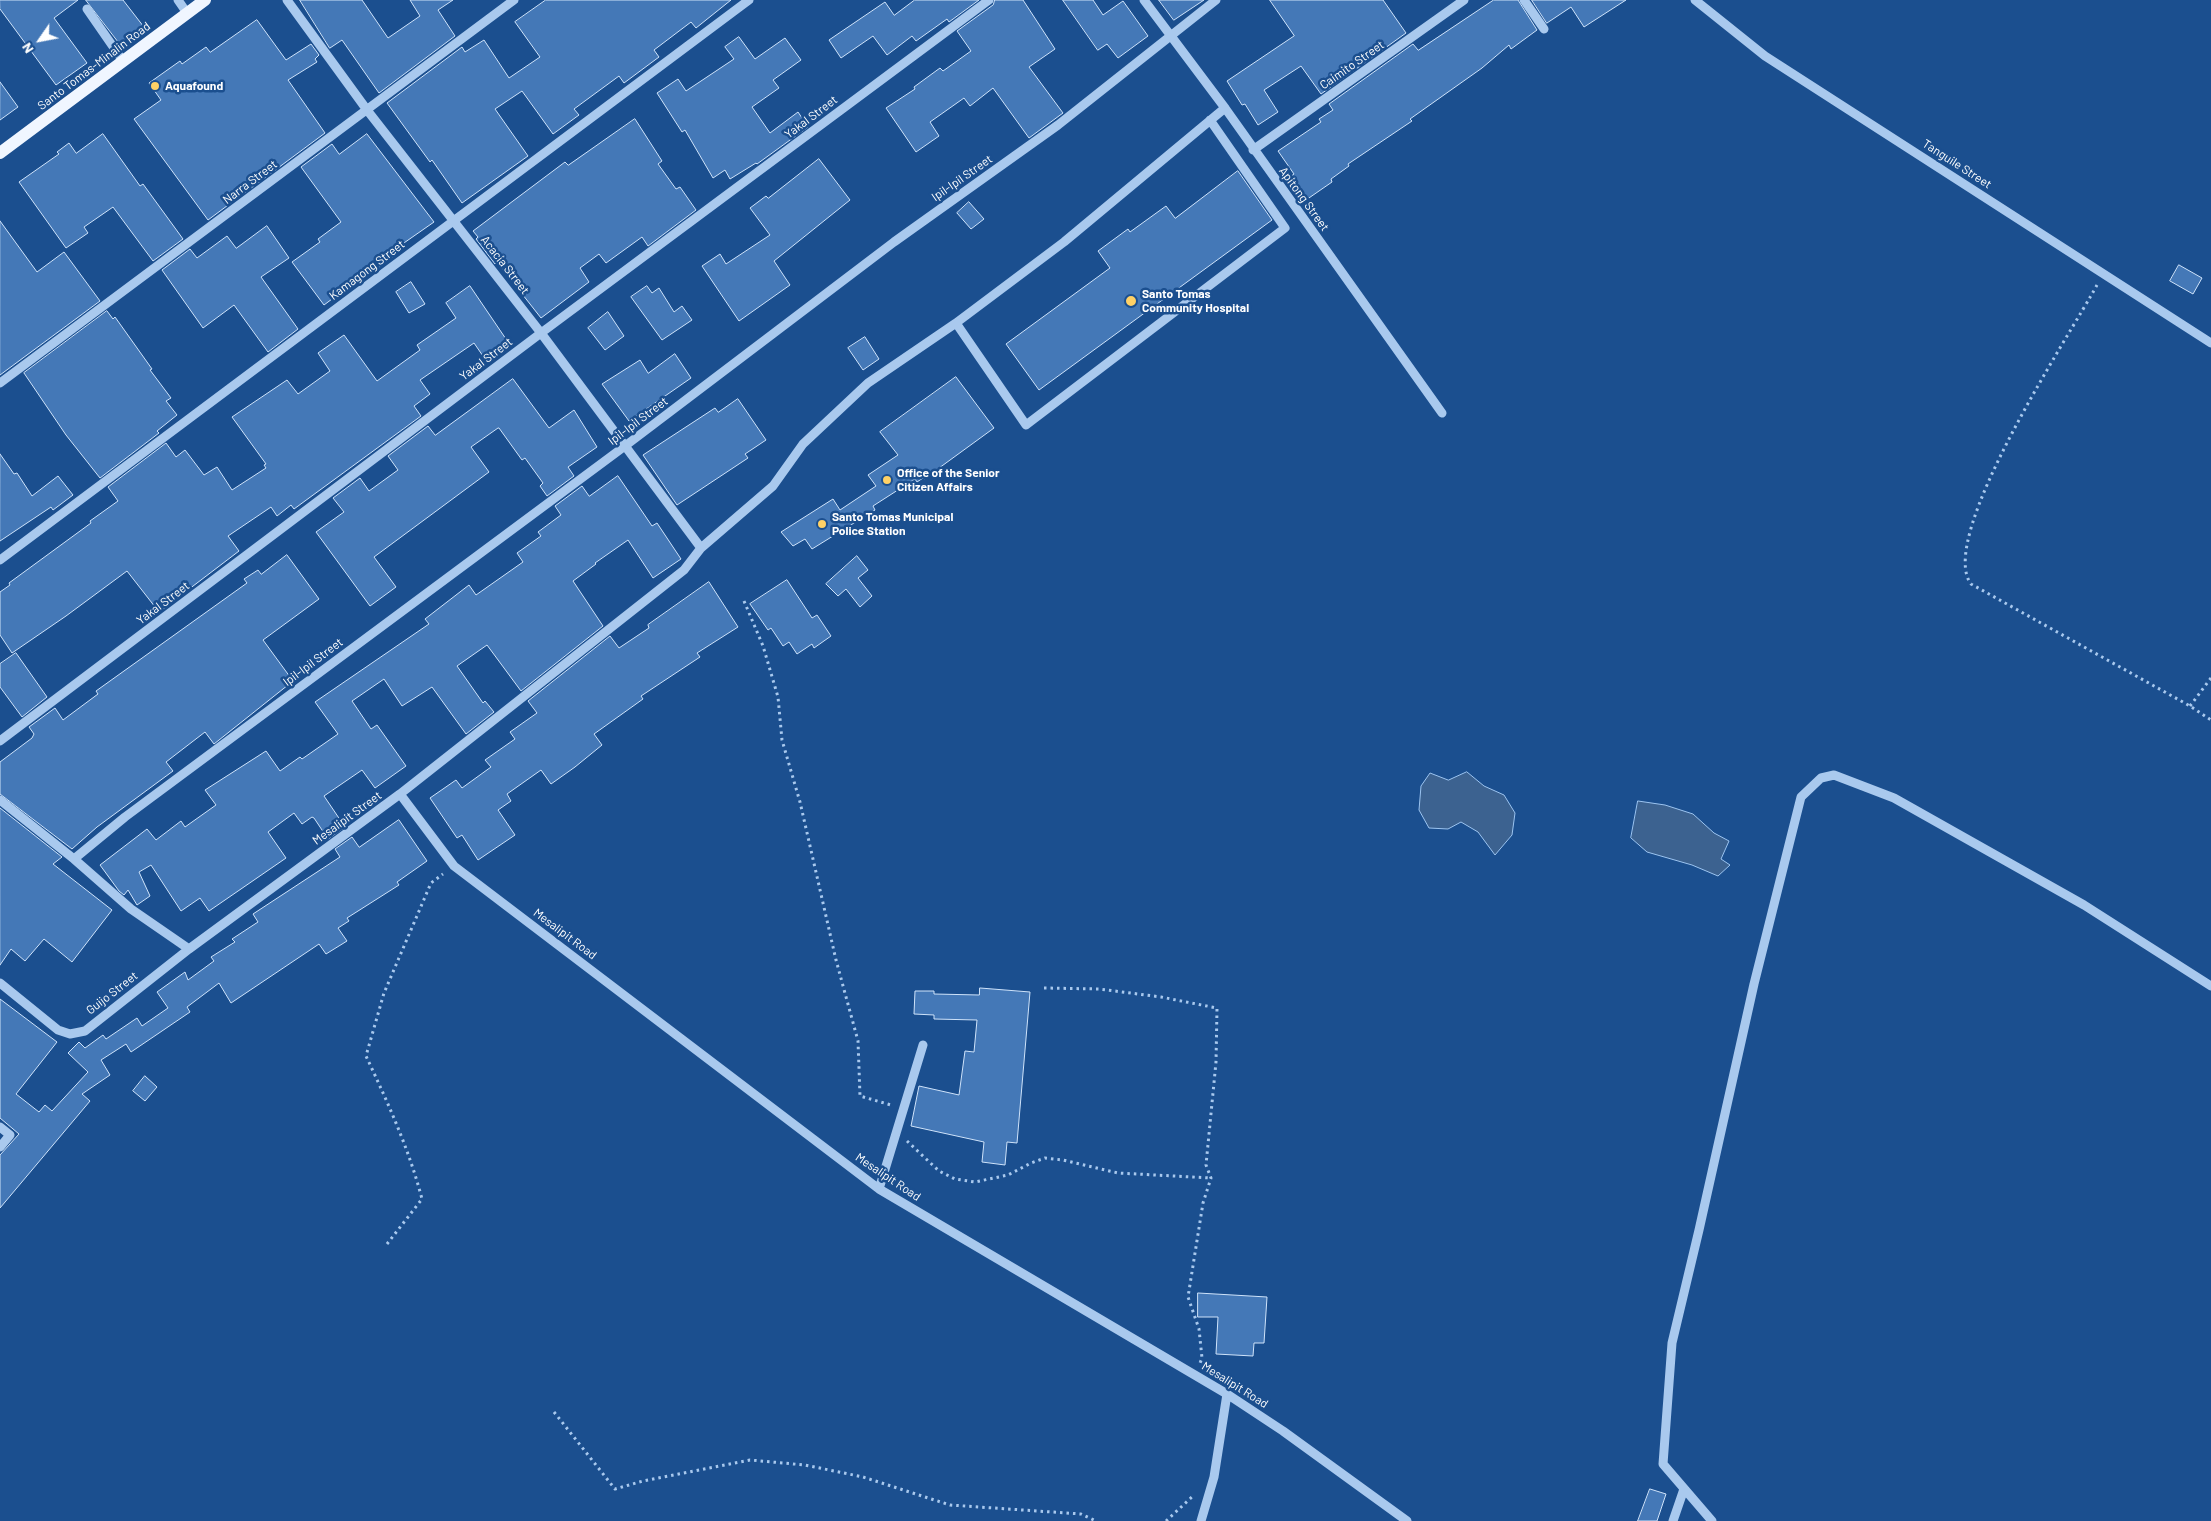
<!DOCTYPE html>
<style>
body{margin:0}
#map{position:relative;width:2211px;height:1521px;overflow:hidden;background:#1b4f8f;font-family:Barlow,sans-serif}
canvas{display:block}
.north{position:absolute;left:15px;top:15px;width:50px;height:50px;-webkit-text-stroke:4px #1b4f8f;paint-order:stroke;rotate:237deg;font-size:14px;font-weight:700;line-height:20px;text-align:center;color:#fff}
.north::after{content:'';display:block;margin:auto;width:18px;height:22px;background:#fff;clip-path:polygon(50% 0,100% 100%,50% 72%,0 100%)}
</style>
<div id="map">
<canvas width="2211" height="1521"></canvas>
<div class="north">N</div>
</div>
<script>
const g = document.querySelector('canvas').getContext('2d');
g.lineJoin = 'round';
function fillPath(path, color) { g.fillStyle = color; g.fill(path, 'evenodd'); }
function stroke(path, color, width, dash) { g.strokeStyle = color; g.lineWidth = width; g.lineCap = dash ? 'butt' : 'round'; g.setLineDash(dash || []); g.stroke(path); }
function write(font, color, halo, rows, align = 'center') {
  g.font = font + ' Barlow,sans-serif'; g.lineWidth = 5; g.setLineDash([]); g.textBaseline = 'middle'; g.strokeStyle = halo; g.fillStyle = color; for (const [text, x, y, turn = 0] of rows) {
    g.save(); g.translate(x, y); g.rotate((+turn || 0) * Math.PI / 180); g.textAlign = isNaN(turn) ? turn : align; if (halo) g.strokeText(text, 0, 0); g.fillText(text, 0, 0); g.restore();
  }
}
const water = new Path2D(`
 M 1467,772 L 1484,786 L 1504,795 L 1515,813 L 1512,835 L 1495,855 L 1478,832 L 1461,822 L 1448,829 L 1429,828 L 1419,810 L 1421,786 L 1430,773 L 1448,780 Z
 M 1638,801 L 1665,805 L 1693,814 L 1714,833 L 1729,841 L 1721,859 L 1730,865 L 1718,876 L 1692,865 L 1647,852 L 1631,838 Z`);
fillPath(water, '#3c6290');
stroke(water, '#9cc4f0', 1);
const building = new Path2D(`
 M 0,0 L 78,0 L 54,18 L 87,63 L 56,85 L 0,9 Z
 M 86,0 L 123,0 L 147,31 L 124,49 Z
 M 300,0 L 362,0 L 388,38 L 420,16 L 410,0 L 453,0 L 438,10 L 455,36 L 379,93 L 342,40 L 330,48 Z
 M 546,0 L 731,0 L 696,28 L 691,22 L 654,50 L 659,57 L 624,83 L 619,76 L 574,109 L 579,115 L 553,134 L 522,91 L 495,109 L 528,156 L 462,203 L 432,160 L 430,162 L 387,103 L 462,47 L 465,52 L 484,40 L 509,78 L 540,57 L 515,22 Z
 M 915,0 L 979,0 L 949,22 L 947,19 L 916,41 L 912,36 L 887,55 L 873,36 L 841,58 L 829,40 L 885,2 L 894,15 Z
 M 995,0 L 1023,0 L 1055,49 L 1029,67 L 1063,113 L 1029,138 L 993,88 L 970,106 L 964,98 L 930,122 L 939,136 L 916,152 L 886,108 L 915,89 L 914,87 L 940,68 L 943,71 L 971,51 L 957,31 L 993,5 Z
 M 1063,0 L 1093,0 L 1103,15 L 1123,1 L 1148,36 L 1118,58 L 1107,44 L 1098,50 Z
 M 1159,0 L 1204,0 L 1174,20 Z
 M 1270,0 L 1383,0 L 1406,33 L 1321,94 L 1301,66 L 1264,90 L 1278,112 L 1258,125 L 1245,104 L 1242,105 L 1227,81 L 1294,36 Z
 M 1494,0 L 1518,0 L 1537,30 L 1511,49 L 1509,45 L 1482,68 L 1410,119 L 1412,121 L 1348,164 L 1349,166 L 1331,179 L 1332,182 L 1306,200 L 1290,177 L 1294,174 L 1278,151 L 1321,122 L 1319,119 L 1333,110 L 1329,104 L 1413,44 L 1418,50 Z
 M 1532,0 L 1626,0 L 1584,27 L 1571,7 L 1547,23 Z
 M 257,20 L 286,60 L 311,44 L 319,55 L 315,59 L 317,62 L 288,80 L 325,133 L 208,220 L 134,119 L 161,100 L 149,83 L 180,61 L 182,64 L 206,47 L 210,52 Z
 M 739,37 L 755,59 L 785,38 L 801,60 L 773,80 L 779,88 L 752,107 L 770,133 L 798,112 L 808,127 L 757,164 L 756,163 L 730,179 L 725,170 L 713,178 L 685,130 L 682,132 L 657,93 L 678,79 L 686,91 L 734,59 L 725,47 Z
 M 0,82 L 18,107 L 0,120 Z
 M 635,119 L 662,161 L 658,164 L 676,189 L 680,187 L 696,210 L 648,246 L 642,237 L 606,263 L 599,254 L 580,268 L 589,282 L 541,318 L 497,262 L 495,264 L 476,239 L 478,237 L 473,231 L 565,162 L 568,165 Z
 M 103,134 L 140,186 L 143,184 L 183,239 L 153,261 L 113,207 L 84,227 L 88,233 L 66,248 L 19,182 L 59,154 L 57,152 L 69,143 L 76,153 Z
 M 367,134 L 434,222 L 401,245 L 404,248 L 354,286 L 352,284 L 324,305 L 292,262 L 320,242 L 318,239 L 341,222 L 301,167 L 332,144 L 339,154 Z
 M 819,159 L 850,200 L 774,261 L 790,285 L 739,321 L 702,266 L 720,254 L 726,264 L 770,235 L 750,208 L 766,196 L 768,198 Z
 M 1238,171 L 1272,220 L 1039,390 L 1006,344 L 1110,268 L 1098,251 L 1128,229 L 1130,232 L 1166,206 L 1175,218 Z
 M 969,202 L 984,219 L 971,229 L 957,213 Z
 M 0,221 L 37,272 L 64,252 L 100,301 L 0,375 Z
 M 267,226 L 289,258 L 261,277 L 298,329 L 268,352 L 234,305 L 203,328 L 162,270 L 190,249 L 197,258 L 227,236 L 236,248 Z
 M 2179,265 L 2202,278 L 2193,294 L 2170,281 Z
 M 411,282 L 425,304 L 409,313 L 396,292 Z
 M 470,286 L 508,342 L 485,359 L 474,343 L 420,380 L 430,394 L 414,406 L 421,416 L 294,509 L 291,505 L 277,516 L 271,507 L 228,536 L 239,551 L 159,612 L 127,571 L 66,616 L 12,653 L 0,635 L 0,592 L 10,585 L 9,583 L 91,523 L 90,521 L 118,501 L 108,487 L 166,443 L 176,457 L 185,450 L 204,475 L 217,467 L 232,490 L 266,468 L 264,465 L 266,464 L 232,417 L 287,380 L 298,394 L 330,371 L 318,353 L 344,335 L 377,381 L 420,350 L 417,345 L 456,318 L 446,303 Z
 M 647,286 L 652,293 L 659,288 L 674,312 L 682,306 L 692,320 L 662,340 L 631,297 Z
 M 107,311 L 113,319 L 115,317 L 152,369 L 150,370 L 171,398 L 166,401 L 177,415 L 157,431 L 159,433 L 100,478 L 66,435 L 24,373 Z
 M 608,312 L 624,336 L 605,350 L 588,328 Z
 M 865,337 L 879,359 L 863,370 L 848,348 Z
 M 675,354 L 691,378 L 629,421 L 602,384 L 640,360 L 648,373 Z
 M 956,377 L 994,428 L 924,479 L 923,478 L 917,482 L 915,479 L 873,506 L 875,510 L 812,549 L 805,539 L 793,546 L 781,532 L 833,499 L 840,510 L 876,486 L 868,475 L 898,455 L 880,432 Z
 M 513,379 L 549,428 L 574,410 L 597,447 L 568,467 L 574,476 L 547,496 L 540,486 L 543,483 L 525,458 L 522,460 L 499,428 L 498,428 L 471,447 L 489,472 L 374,557 L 396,587 L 370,606 L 316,532 L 344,512 L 333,498 L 360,478 L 369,491 L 398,470 L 388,456 L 428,426 L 435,435 Z
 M 738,399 L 766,440 L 745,454 L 748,458 L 677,505 L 643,455 L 715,408 L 718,412 Z
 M 0,454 L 14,474 L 17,473 L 32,496 L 58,476 L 73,495 L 53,510 L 51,507 L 0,541 Z
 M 618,476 L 652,526 L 657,523 L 681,559 L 653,578 L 628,540 L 595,563 L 596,564 L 573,581 L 603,626 L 521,691 L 487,645 L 457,666 L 483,703 L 485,701 L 494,712 L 466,734 L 432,687 L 402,706 L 384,679 L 352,701 L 371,729 L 377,725 L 406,766 L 375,788 L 362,770 L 324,796 L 345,827 L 328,839 L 314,818 L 312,817 L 302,824 L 294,813 L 268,832 L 286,858 L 209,911 L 200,898 L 181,911 L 151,865 L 139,872 L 150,896 L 137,905 L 128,890 L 124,895 L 119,891 L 100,865 L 147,829 L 156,840 L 181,821 L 185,827 L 216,805 L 205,790 L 266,751 L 280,771 L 300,757 L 302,759 L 338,734 L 315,702 L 429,624 L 425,619 L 469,585 L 476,595 L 523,562 L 517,553 L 541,536 L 538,532 L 561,515 L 555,506 L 582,486 L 589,496 Z
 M 287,555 L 319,599 L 263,640 L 293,681 L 214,744 L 205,732 L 166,762 L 173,771 L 97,827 L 72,849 L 0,794 L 0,762 L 32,738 L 34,734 L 29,727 L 55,708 L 63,720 L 98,694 L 96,691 L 247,583 L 244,579 L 258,570 L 261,574 Z
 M 857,556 L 868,570 L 858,578 L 872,596 L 860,607 L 846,589 L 838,596 L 826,584 Z
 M 787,580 L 812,618 L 817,615 L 831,636 L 814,648 L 812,644 L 797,654 L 789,642 L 783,646 L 771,628 L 768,630 L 750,604 Z
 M 709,582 L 738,627 L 697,653 L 700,657 L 641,696 L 643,699 L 594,734 L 602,745 L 575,767 L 551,784 L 541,770 L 507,794 L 511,801 L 498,810 L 515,835 L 478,860 L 462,835 L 457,838 L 430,798 L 456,780 L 462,788 L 491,767 L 485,760 L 515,739 L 510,732 L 537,713 L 528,701 L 610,636 L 619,648 L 649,628 L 648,625 Z
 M 16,653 L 47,697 L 22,717 L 0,687 L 0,664 Z
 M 0,808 L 62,857 L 53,864 L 112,910 L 72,962 L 44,939 L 25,961 L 11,949 L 0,965 Z
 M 399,820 L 427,861 L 397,882 L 399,885 L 347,918 L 349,921 L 338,928 L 347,941 L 326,954 L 319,944 L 231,1003 L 219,983 L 187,1007 L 190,1012 L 131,1052 L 126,1044 L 101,1060 L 110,1075 L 82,1094 L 90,1101 L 0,1208 L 0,1155 L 19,1134 L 0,1118 L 0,999 L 57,1042 L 16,1094 L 39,1112 L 45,1105 L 52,1111 L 88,1072 L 68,1053 L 79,1042 L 85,1048 L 103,1035 L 106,1039 L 137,1018 L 142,1026 L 168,1008 L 157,992 L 185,972 L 188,980 L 214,961 L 211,957 L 235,942 L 232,939 L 258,922 L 253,914 L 340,857 L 335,849 L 352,837 L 359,847 Z
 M 980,988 L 1030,992 L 1017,1143 L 1007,1142 L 1005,1165 L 982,1162 L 984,1142 L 911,1126 L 919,1086 L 959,1095 L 965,1051 L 974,1052 L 977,1020 L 934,1019 L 934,1015 L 914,1014 L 915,991 L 934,991 L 934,994 L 979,995 Z
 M 145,1076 L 157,1087 L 145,1101 L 133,1091 Z
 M 1198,1293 L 1267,1297 L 1264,1343 L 1254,1343 L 1253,1356 L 1216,1354 L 1218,1317 L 1198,1317 Z
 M 1650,1489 L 1666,1494 L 1657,1521 L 1638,1521 Z`);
fillPath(building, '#4478b7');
stroke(building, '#cfe3fa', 1);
stroke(new Path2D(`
 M 2097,285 C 2070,335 1936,537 1971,584 L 2190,706 L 2211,720
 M 744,601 L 763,646 L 778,697 L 782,740 L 800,802 L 836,960 L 858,1041 L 860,1096 L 891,1105
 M 2190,706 L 2211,678
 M 1044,988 L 1099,989 L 1161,997 L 1217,1008 L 1216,1062 L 1206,1165 L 1211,1178 L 1203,1203 L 1188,1297 L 1199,1329 L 1202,1358 L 1200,1363
 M 907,1141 L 939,1171 L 955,1179 L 975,1182 L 1008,1175 L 1031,1163 L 1045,1158 L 1063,1160 L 1118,1173 L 1211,1178
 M 387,1244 L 422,1199 C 409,1149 388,1103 366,1056 L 384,993 L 431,883 L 443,874
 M 554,1412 L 615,1489 L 643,1481 L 750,1460 L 805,1465 L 863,1477 L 950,1505 L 1081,1514 L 1096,1521
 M 1166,1521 L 1193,1496`), '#a9c9ee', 3, [2.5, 4]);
stroke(new Path2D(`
 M 178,0 L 187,13
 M 287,0 L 367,110 L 541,333 L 701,548
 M 1144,0 L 1225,108 L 1442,413
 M 1524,0 L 1544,29
 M 1695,0 L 1765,56 L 2211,343
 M 87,9 L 123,61
 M 1253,150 L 1464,0
 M 956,323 L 1026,425 L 1285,228 L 1210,120
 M 0,383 L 514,0
 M 0,560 L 749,0
 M 0,741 L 541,333 L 989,0
 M 400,794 L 454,866 L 879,1189 L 1227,1394 L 1283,1431 L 1407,1521
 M 0,800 L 74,859 L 131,909 L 189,949 L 400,794 L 684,570 L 701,548 L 773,486 L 803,444 L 868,383 L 956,323 L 1064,242 L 1225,108
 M 74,859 L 125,817 L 625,446 L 894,242 L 1058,125 L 1216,0
 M 0,983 L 58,1030 L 70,1034 L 85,1031 L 189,949
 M 0,1127 L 10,1135 L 0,1147
 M 879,1189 L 923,1045
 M 1201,1521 L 1214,1477 L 1227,1394
 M 1673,1521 L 1684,1489
 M 1712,1521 L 1663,1464 L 1672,1343 L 1699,1230 L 1754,984 L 1801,797 L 1821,778 L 1834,775 L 1894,798 L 2084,905 L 2211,986`), '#a9c9ee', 9);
stroke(new Path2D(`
 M 0,153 L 205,0`), '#f0f6ff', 12);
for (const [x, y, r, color] of [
 [155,86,5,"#ffd166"],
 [1131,301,6,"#ffd166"],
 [887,480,5,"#ffd166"],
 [822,524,5,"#ffd166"]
]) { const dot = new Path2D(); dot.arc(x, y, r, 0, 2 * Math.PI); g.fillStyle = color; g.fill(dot); stroke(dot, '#1b4f8f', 2); }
write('12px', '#fff', '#1b4f8f', [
 ["Caimito Street",1352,65,-35],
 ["Santo Tomas-Minalin Road",94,66,-37],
 ["Yakal Street",811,117,-37],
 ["Tanguile Street",1957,164,33],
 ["Ipil-Ipil Street",962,178,-35],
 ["Narra Street",250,182,-37],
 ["Apitong Street",1304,199,54],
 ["Acacia Street",505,265,52],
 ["Kamagong Street",367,270,-37],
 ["Yakal Street",486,359,-37],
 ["Ipil-Ipil Street",638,421,-37],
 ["Yakal Street",163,603,-37],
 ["Ipil-Ipil Street",313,662,-37],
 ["Mesalipit Street",347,818,-36],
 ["Mesalipit Road",565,934,37],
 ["Guijo Street",112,993,-38],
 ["Mesalipit Road",888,1177,34],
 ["Mesalipit Road",1235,1385,32]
]);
write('bold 12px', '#fff', '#1b4f8f', [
 ["Aquafound",165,86],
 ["Santo Tomas",1142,294],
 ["Community Hospital",1142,308],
 ["Office of the Senior",897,473],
 ["Citizen Affairs",897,487],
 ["Santo Tomas Municipal",832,517],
 ["Police Station",832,531]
], 'left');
</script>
